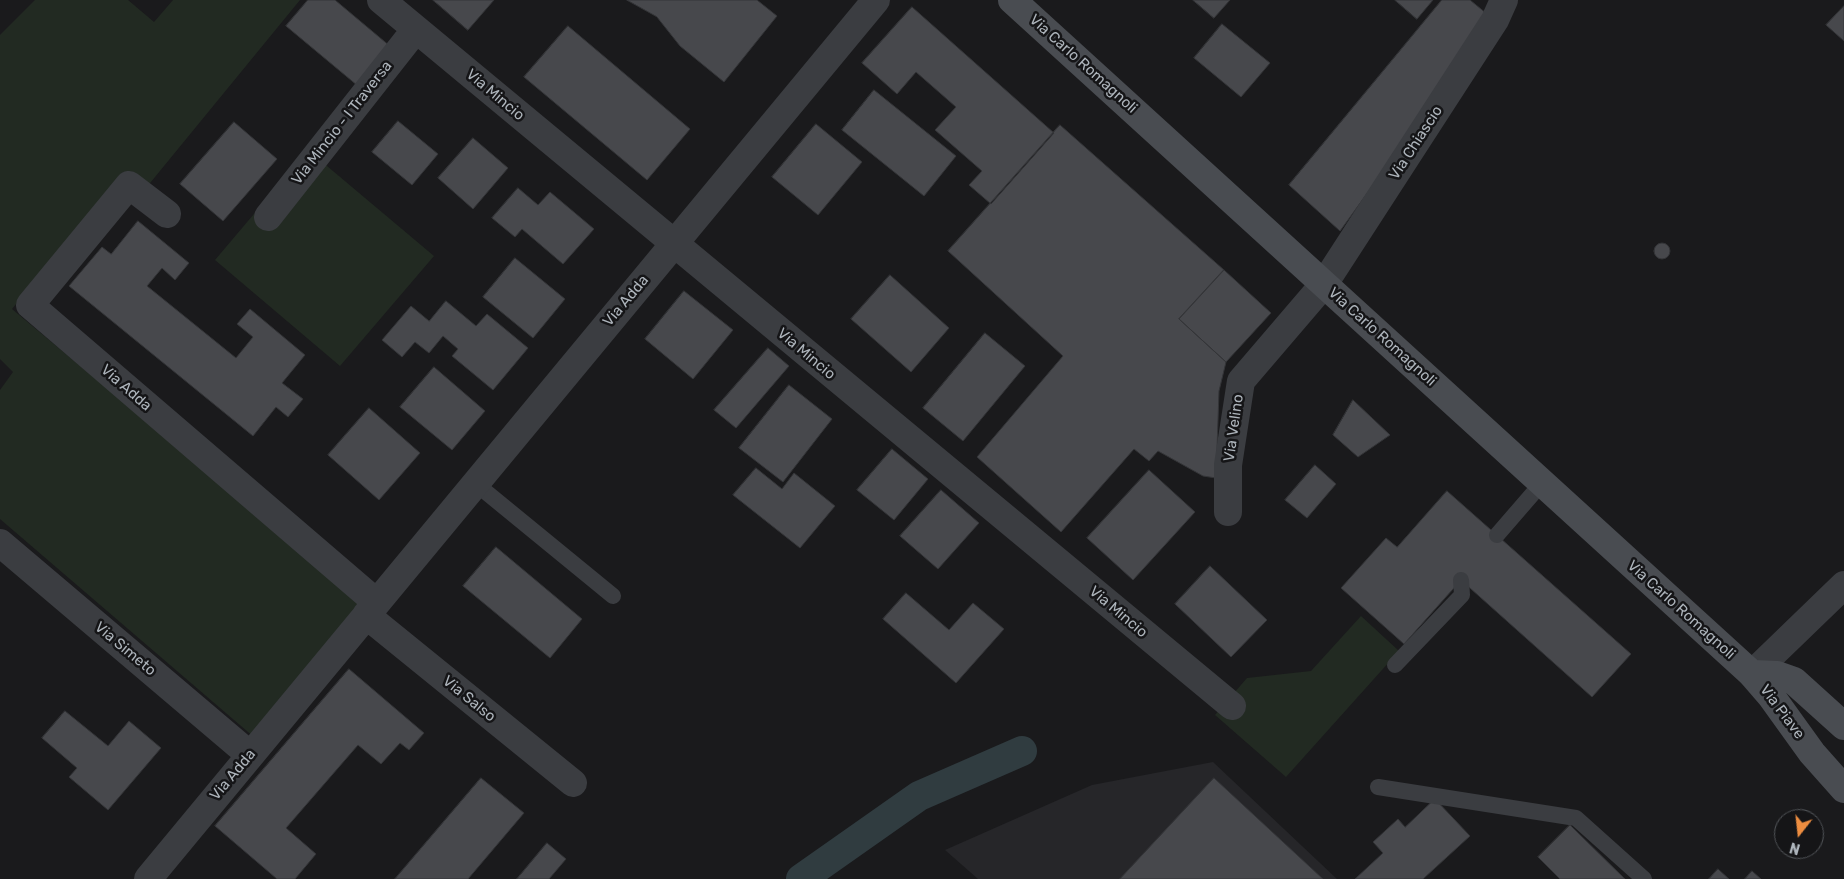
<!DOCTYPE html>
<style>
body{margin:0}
#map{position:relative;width:1844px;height:879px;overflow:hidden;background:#1a1a1c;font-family:Rubik,sans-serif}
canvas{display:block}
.north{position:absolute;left:1774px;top:809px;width:50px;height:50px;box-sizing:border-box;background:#151517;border:1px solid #525559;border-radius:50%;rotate:196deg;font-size:14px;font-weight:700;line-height:20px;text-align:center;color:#adb4bb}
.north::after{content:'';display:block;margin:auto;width:18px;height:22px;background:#ed8d40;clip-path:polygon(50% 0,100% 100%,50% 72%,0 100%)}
</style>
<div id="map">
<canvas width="1844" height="879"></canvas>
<div class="north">N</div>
</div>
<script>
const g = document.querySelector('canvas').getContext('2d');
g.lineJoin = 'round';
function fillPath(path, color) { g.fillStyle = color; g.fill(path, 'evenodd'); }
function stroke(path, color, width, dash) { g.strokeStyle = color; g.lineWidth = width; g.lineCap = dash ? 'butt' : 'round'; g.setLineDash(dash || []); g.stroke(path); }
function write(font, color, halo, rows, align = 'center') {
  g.font = font + ' Rubik,sans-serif'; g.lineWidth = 5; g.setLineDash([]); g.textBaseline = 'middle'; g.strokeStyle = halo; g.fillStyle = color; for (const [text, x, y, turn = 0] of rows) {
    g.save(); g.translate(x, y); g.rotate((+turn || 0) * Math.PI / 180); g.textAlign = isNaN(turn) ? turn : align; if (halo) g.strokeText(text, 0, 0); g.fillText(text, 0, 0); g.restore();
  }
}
fillPath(new Path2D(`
 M 1213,762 L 1337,879 L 978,879 L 945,850 L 1092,785 Z`), '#262629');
fillPath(new Path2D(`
 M 35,0 L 128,0 L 154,22 L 173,0 L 300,0 L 146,188 L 123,172 L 12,309 L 365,604 L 255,738 L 0,519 L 0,390 L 13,372 L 0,359 L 0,35 Z
 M 308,150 L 434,256 L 340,366 L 215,260 Z
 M 1361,616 L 1399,651 L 1286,777 L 1215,715 L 1247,678 L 1311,671 Z`), '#222a22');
stroke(new Path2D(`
 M 801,879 L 919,796 L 1022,751`), '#303c40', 30);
const building = new Path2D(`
 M 308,0 L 335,0 L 391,47 L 358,86 L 286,26 Z
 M 433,0 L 494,0 L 468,30 Z
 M 627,0 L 757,0 L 777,16 L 724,82 L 680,46 L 657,17 Z
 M 1193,0 L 1230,0 L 1214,18 Z
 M 1395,0 L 1433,0 L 1417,19 Z
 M 1442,0 L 1470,0 L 1487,14 L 1381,174 L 1340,231 L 1289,185 Z
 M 1844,6 L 1844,41 L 1826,25 Z
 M 912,7 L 1054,133 L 991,204 L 969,185 L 982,171 L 935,130 L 956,107 L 916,72 L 897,94 L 862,63 Z
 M 1222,24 L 1270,63 L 1241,97 L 1194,58 Z
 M 568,26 L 690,129 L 647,180 L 524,77 Z
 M 874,90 L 956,156 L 924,196 L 842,130 Z
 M 398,121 L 438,154 L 412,185 L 372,152 Z
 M 234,122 L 277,159 L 223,221 L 180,184 Z
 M 816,124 L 862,162 L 818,215 L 772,177 Z
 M 1060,125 L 1224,270 L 1179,319 L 1226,362 L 1219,391 L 1216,478 L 1203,476 L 1158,451 L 1149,461 L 1134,449 L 1061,532 L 977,457 L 1063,356 L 948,251 Z
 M 473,138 L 508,168 L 473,209 L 438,178 Z
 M 518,188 L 538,205 L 550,192 L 594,229 L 563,264 L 522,229 L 515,237 L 492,218 Z
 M 138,221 L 189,263 L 175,280 L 162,268 L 147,286 L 236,358 L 253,337 L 237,324 L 250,309 L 305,355 L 282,383 L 303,399 L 288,417 L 276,407 L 253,436 L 69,286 L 102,247 L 111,254 Z
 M1654 251a8 8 0 1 1 16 0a8 8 0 1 1-16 0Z
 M 515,258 L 565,299 L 533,338 L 483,297 Z
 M 1224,270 L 1271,313 L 1226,362 L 1179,319 Z
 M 890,275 L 949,328 L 911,372 L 851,319 Z
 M 684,291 L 733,330 L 693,379 L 645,339 Z
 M 446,301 L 476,326 L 487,314 L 528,348 L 493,390 L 452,356 L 458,349 L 443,336 L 429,353 L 415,342 L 402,357 L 382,340 L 411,306 L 429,321 Z
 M 985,333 L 1025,366 L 963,441 L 923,408 Z
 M 768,348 L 789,366 L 736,428 L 714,410 Z
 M 434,367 L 485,411 L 452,450 L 400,407 Z
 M 789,385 L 832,419 L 783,482 L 739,448 Z
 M 1353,400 L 1390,435 L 1358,457 L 1333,435 Z
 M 369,408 L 420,453 L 379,500 L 328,455 Z
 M 892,449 L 928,479 L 894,520 L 857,490 Z
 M 1315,465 L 1336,484 L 1307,518 L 1285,500 Z
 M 756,468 L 782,489 L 794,473 L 835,506 L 800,548 L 733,495 Z
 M 1149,470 L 1195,512 L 1133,580 L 1087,538 Z
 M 941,490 L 979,523 L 938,569 L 900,536 Z
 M 1447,491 L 1631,654 L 1592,697 L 1461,580 L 1404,644 L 1341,588 L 1386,538 L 1397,547 Z
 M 496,547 L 582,619 L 550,658 L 463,586 Z
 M 1210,566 L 1267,620 L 1231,657 L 1175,604 Z
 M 906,593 L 949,630 L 973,603 L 1004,629 L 956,683 L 883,619 Z
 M 349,669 L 424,733 L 409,750 L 400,743 L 381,764 L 358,745 L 286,828 L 316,854 L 295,879 L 277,879 L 215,826 Z
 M 65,711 L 108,746 L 129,721 L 161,748 L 108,810 L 69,777 L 77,768 L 42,738 Z
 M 481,778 L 524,813 L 468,879 L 395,879 Z
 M 1214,778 L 1323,879 L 1120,879 Z
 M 1435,799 L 1470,836 L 1423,879 L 1355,879 L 1383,853 L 1373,842 L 1398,819 L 1405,827 Z
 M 1570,825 L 1625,879 L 1560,879 L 1538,857 Z
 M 547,843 L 566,859 L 549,879 L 517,879 Z
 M 1718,869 L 1729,879 L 1709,879 Z
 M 1752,871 L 1761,879 L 1745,879 Z`);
fillPath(building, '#47484c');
stroke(building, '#343538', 1);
stroke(new Path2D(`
 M 475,483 L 613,596
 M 1497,535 L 1542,483
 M 1395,665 L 1462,595 L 1461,580
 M 1378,787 L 1576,818 L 1644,879`), '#3b3d41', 16);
stroke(new Path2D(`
 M 381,0 L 1232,706
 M 167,214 L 129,185 L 30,305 L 376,602
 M 268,217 L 416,29
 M 1228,512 L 1228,465 L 1241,381 L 1324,284 L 1495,20 L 1504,0
 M 0,543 L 250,755
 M 366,615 L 573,783
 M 148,879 L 876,0`), '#3b3d41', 28);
stroke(new Path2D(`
 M 1752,674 L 1844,585`), '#3b3d41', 28);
stroke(new Path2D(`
 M 1012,0 L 1752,674 L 1771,696 L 1812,753 L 1844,789
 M 1752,674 L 1777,675 L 1794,681 L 1844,726`), '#494c51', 28);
write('15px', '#adb4bb', '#151517', [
 ["Via Carlo Romagnoli",1083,64,42],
 ["Via Mincio",495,95,40],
 ["Via Mincio - I Traversa",342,123,-52],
 ["Via Chiascio",1416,143,-57],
 ["Via Adda",626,301,-50],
 ["Via Carlo Romagnoli",1382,337,42],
 ["Via Mincio",806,354,40],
 ["Via Adda",126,388,41],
 ["Via Velino",1234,428,-82],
 ["Via Carlo Romagnoli",1681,610,42],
 ["Via Mincio",1118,612,40],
 ["Via Simeto",125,649,40],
 ["Via Salso",469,699,39],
 ["Via Piave",1782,712,53],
 ["Via Adda",233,775,-50]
]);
</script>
